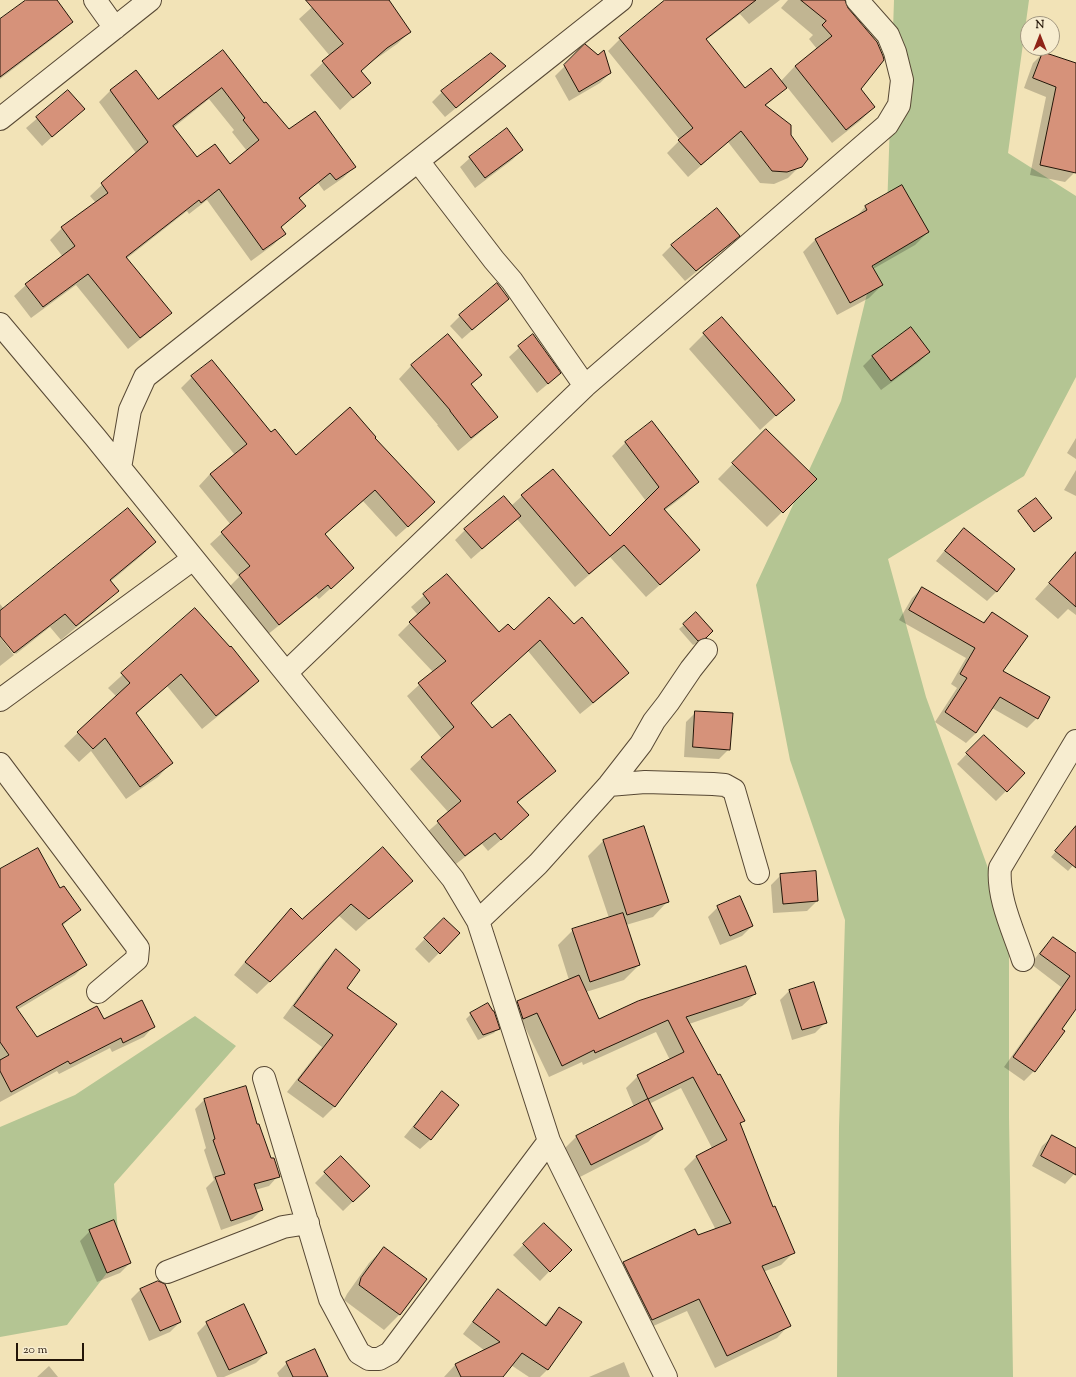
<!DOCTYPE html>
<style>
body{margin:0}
#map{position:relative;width:1076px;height:1377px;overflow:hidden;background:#f2e3b7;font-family:"Sorts Mill Goudy",serif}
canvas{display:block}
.north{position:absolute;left:1020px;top:16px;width:40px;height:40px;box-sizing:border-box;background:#f7edd0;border:1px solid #a29780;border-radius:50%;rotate:0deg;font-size:11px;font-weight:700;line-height:16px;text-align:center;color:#231508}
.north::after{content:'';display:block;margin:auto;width:14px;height:18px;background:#8f2418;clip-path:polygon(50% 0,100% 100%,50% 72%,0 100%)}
.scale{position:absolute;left:16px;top:1343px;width:68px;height:18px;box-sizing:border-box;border:2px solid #231508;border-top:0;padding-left:5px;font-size:12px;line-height:14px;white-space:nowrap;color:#231508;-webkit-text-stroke:3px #f7edd0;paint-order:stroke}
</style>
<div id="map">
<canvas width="1076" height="1377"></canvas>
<div class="north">N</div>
<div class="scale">20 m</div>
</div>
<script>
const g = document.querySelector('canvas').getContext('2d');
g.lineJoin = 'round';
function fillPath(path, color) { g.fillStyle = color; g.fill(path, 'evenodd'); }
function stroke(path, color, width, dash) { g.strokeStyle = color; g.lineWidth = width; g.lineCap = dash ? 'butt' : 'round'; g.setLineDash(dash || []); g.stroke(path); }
fillPath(new Path2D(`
 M 894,0 L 1029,0 L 1008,153 L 1076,196 L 1076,377 L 1024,476 L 888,559 L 926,697 L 1009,926 L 1009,1117 L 1013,1377 L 837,1377 L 839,1127 L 845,920 L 790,760 L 756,585 L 841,401 L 887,211 Z
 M 195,1016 L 236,1046 L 114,1184 L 120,1256 L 67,1325 L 0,1337 L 0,1127 L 75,1095 Z`), '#b4c593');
fillPath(new Path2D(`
 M 27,0 L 55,0 L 72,22 L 59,34 L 0,79 L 0,21 Z
 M 320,0 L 390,0 L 388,1 L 410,32 L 397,44 L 373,61 L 360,72 L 369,83 L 340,110 L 310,75 L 330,56 L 299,19 Z
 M 665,0 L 780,0 L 749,24 L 740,14 L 706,40 L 745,89 L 781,81 L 795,66 L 817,49 L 809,39 L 813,35 L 781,8 L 788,0 L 844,0 L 860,89 L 874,107 L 860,121 L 832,143 L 787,87 L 765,106 L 807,159 L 788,178 L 774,184 L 760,183 L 728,142 L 688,177 L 667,153 L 680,140 L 608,51 L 620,39 Z
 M 585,46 L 610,73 L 600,83 L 569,101 L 555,76 Z
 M 223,51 L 264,105 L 289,131 L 354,167 L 343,178 L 324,191 L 318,183 L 299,199 L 305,206 L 280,228 L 284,234 L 273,245 L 251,261 L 207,200 L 189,214 L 187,211 L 126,259 L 170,313 L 159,324 L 128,349 L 76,285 L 31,318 L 14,296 L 26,285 L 63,257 L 50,240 L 62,228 L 96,203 L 90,196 L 136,153 L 99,102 L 110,91 L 136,72 L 158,101 ZM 209,99 L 234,130 L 232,132 L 247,151 L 230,165 L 197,158 L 173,128 Z
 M 1043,53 L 1076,65 L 1076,168 L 1075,172 L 1065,182 L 1030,175 L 1046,97 L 1024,88 L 1033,63 Z
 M 504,66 L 495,76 L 445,117 L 432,102 L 442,92 Z
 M 68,92 L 83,109 L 42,146 L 26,128 Z
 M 522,150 L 512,160 L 475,188 L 460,167 L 470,158 Z
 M 902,187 L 928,232 L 915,245 L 873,269 L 882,285 L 869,298 L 837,315 L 803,252 L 816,239 L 855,218 L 865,207 Z
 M 738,236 L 728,246 L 685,281 L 662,255 L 672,245 Z
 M 508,299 L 462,339 L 450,326 L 460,316 Z
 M 704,334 L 793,400 L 760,430 L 689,349 Z
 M 533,335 L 549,383 L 537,393 L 509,357 Z
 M 929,352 L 919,362 L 881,390 L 863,366 L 873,356 Z
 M 412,365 L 481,375 L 471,385 L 497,417 L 483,430 L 458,451 L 437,425 L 438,425 L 399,379 Z
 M 192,377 L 270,434 L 296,457 L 374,438 L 422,514 L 396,537 L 363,501 L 324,535 L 353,568 L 319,599 L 316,596 L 267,635 L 228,588 L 239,577 L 210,544 L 231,525 L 199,486 L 210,474 L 235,455 L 181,388 Z
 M 652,422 L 698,482 L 685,495 L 664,511 L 685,563 L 646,597 L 610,557 L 575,587 L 517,519 L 471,559 L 455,540 L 465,530 L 511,506 L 522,496 L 610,537 L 646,501 L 612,456 L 625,443 Z
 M 766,430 L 815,479 L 767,527 L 718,479 Z
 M 1076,438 L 1076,459 L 1067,453 Z
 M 1076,470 L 1076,496 L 1064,490 Z
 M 964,529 L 997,591 L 987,601 L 936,561 L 954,539 Z
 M 155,542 L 141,556 L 110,582 L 117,591 L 103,605 L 61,640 L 50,627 L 16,654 L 0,634 L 0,604 L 4,609 Z
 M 1076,553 L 1076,615 L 1068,609 L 1058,619 L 1035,599 Z
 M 447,575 L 499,633 L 574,625 L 628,673 L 616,685 L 580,714 L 528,651 L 470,703 L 492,730 L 554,771 L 542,783 L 517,803 L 528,815 L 516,827 L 488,851 L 482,844 L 452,867 L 425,834 L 449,813 L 410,769 L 442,739 L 407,696 L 433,672 L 398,635 L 418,615 L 411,607 Z
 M 922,588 L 982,623 L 992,613 L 1002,671 L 1037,718 L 1027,728 L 992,708 L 976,733 L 966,743 L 935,722 L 957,688 L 951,684 L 966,658 L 899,620 L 912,598 Z
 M 195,609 L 258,681 L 245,694 L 202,729 L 167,686 L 136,714 L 171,763 L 158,777 L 126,799 L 91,751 L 79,762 L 64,746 L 116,696 L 108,688 Z
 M 684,625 L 711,631 L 700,642 L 693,645 L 679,629 Z
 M 0,637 L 14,655 L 0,666 Z
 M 696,712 L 729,749 L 719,759 L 684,757 L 686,722 Z
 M 984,736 L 1006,791 L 996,801 L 957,764 Z
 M 1066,839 L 1076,839 L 1076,862 L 1068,871 L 1051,857 Z
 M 603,841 L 668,901 L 653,917 L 626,925 L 639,965 L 624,980 L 586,992 L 598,1020 L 755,994 L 742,1006 L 689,1024 L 744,1120 L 739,1125 L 772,1208 L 794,1252 L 781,1265 L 763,1272 L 789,1325 L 777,1338 L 715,1368 L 687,1311 L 640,1332 L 612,1275 L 624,1263 L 716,1230 L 684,1169 L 696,1157 L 712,1148 L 681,1088 L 649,1104 L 662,1129 L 648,1142 L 578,1178 L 563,1150 L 577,1136 L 634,1107 L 626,1088 L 638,1076 L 670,1060 L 656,1032 L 583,1065 L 582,1062 L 549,1077 L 524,1025 L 511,1030 L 505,1014 L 518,1002 L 569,980 L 558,945 L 573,930 L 609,918 L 588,856 Z
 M 0,870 L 60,890 L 80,910 L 62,926 L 86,964 L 75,975 L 17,1010 L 36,1038 L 103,1021 L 154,1026 L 144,1037 L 112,1052 L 110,1048 L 59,1074 L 57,1071 L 0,1102 Z
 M 781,875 L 817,901 L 807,911 L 773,913 L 771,885 Z
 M 412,880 L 356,931 L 338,915 L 257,994 L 234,975 L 278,922 L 291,910 L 302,920 Z
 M 718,907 L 752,926 L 742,936 L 720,945 L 708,917 Z
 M 444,919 L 439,953 L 429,963 L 415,949 Z
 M 1053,938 L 1076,954 L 1076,1007 L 1034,1071 L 1024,1081 L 1004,1067 L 1061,987 L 1031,964 L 1043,948 Z
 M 336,950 L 345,988 L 395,1024 L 334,1107 L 323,1118 L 287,1092 L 322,1047 L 283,1018 L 324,962 Z
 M 790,990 L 825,1023 L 815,1033 L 792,1040 L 780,1000 Z
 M 471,1014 L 498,1028 L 494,1033 L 478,1040 L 466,1019 Z
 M 442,1093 L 458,1105 L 430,1140 L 420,1149 L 404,1137 L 432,1103 Z
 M 204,1100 L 257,1126 L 278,1176 L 269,1186 L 255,1190 L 262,1210 L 252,1219 L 221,1230 L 206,1188 L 214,1180 L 204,1150 L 206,1148 L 195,1109 Z
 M 1052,1137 L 1076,1149 L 1076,1172 L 1065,1184 L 1032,1166 L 1042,1146 Z
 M 341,1157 L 369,1186 L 343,1211 L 315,1183 Z
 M 544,1224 L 570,1250 L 540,1281 L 513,1255 Z
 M 90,1231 L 130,1263 L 120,1273 L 97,1282 L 80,1241 Z
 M 384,1248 L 426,1279 L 399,1315 L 384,1330 L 344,1300 L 347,1294 L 369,1263 Z
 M 141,1289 L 180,1322 L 170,1332 L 149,1341 L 131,1299 Z
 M 498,1291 L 544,1325 L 559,1308 L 581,1323 L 547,1370 L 540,1377 L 529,1377 L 511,1365 L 503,1376 L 503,1377 L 444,1377 L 455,1365 L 485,1351 L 463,1334 L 487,1302 Z
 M 207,1323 L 266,1353 L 256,1363 L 224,1377 L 217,1377 L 197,1333 Z
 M 624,1362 L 630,1377 L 589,1377 Z
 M 287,1363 L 327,1377 L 279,1377 L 277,1373 Z
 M 49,1366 L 58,1377 L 37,1377 Z`), '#0003');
const building = new Path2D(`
 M 26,0 L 57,0 L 73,22 L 0,77 L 0,19 Z
 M 306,0 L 389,0 L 411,32 L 387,48 L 361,71 L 371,83 L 353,98 L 322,61 L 343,44 Z
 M 665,0 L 756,0 L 706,39 L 745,88 L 771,68 L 787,88 L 765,105 L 791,125 L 791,135 L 808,159 L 802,167 L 787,172 L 772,171 L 741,131 L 701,165 L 678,140 L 693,128 L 619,38 Z
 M 801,0 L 845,0 L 848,8 L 877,42 L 883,56 L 884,60 L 861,89 L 875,107 L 846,130 L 795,66 L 832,36 L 822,25 L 826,21 Z
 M 585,44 L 598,55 L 604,50 L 611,73 L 579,92 L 564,65 Z
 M 223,50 L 264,103 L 266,102 L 289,129 L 315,111 L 356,167 L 336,180 L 330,173 L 299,198 L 306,206 L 281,227 L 286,234 L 263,250 L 219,189 L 201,203 L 199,200 L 126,257 L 172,313 L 140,338 L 88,274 L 43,307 L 25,284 L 75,246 L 61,227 L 108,193 L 101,183 L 148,142 L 110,90 L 136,70 L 158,99 ZM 222,88 L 245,118 L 243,120 L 259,140 L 230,164 L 215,144 L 197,157 L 173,126 Z
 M 1043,52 L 1076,63 L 1076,173 L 1040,165 L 1056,87 L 1033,78 Z
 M 491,53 L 506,66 L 456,108 L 441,91 Z
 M 68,90 L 85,109 L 52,137 L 36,117 Z
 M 507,128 L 523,150 L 485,178 L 469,157 Z
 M 902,185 L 929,232 L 872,266 L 883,285 L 850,303 L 815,239 L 867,210 L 865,206 Z
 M 717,208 L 740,236 L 696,271 L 671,245 Z
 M 497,283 L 509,299 L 472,330 L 459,315 Z
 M 722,317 L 795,400 L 776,416 L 703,333 Z
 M 911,327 L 930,352 L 891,381 L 872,356 Z
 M 448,334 L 482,375 L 471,384 L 498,417 L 471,438 L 450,411 L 450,410 L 411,365 Z
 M 533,334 L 561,373 L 548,384 L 518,346 Z
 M 212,360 L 271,432 L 275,429 L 296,455 L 350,407 L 376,437 L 375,438 L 435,502 L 408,527 L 375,490 L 325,534 L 354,568 L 331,589 L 328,585 L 279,625 L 239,575 L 250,566 L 221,532 L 242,513 L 210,474 L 247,444 L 191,376 Z
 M 652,421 L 699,482 L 664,509 L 700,550 L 660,585 L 624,545 L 589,574 L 521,495 L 553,469 L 610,536 L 659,487 L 625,442 Z
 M 766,429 L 817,479 L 783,513 L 732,463 Z
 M 504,496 L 521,516 L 482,549 L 464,529 Z
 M 1036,498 L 1052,518 L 1034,532 L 1018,511 Z
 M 128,508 L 156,542 L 110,580 L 119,591 L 76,626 L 65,614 L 14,653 L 0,636 L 0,611 Z
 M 964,528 L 1015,569 L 997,592 L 945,551 Z
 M 1076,552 L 1076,607 L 1049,583 Z
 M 447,574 L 499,632 L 508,624 L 514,630 L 549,597 L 574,624 L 582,617 L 629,673 L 593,703 L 540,640 L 471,703 L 492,728 L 510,714 L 556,771 L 517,802 L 529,815 L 501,840 L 495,833 L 465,856 L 437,821 L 461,801 L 421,757 L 454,727 L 418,683 L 446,661 L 409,622 L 430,603 L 423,594 Z
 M 922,587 L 984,623 L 992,612 L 1028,636 L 1003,671 L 1050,697 L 1038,719 L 1000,697 L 976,733 L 945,712 L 967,678 L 960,674 L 975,648 L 909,610 Z
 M 195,608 L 230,647 L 231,646 L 259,681 L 216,716 L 181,674 L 136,713 L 173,763 L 140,787 L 105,738 L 93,749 L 77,732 L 130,683 L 121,673 Z
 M 696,612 L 713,631 L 706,638 L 698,641 L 683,624 Z
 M 695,711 L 733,713 L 730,750 L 693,747 Z
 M 984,735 L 1025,773 L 1007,792 L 966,753 Z
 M 644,826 L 669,902 L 627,915 L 603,840 Z
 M 1076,826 L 1076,868 L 1055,851 Z
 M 383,847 L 413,881 L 369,919 L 351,904 L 270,982 L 245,962 L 291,908 L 302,919 Z
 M 38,848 L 60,888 L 64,886 L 81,910 L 62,924 L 87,965 L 16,1007 L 37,1037 L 97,1006 L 104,1019 L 142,1000 L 155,1027 L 123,1043 L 121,1038 L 70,1064 L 68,1061 L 11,1092 L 0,1071 L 0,1060 L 9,1055 L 0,1042 L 0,869 Z
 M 816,871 L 818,901 L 783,904 L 780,874 Z
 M 740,896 L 753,926 L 730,936 L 717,906 Z
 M 623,913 L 640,965 L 590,982 L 572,929 Z
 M 444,918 L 460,933 L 440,954 L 424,938 Z
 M 1053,937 L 1076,953 L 1076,1009 L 1062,1029 L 1065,1031 L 1035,1072 L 1013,1057 L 1070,976 L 1040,954 Z
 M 336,949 L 360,970 L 347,988 L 397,1024 L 335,1107 L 298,1080 L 333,1035 L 294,1006 Z
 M 746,966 L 756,994 L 686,1017 L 718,1075 L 720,1074 L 745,1121 L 740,1123 L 773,1207 L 775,1206 L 795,1253 L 762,1266 L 791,1326 L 727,1356 L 699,1299 L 652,1320 L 623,1262 L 695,1229 L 698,1235 L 731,1223 L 696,1156 L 727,1140 L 693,1077 L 648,1099 L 637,1075 L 684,1052 L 668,1020 L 595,1053 L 594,1050 L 562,1066 L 537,1013 L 523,1019 L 517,1001 L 579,975 L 599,1019 L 638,1001 Z
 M 814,982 L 827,1023 L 802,1030 L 789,990 Z
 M 488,1003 L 493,1011 L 494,1011 L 500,1029 L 483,1035 L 470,1013 Z
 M 246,1086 L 257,1124 L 259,1124 L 271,1158 L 274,1158 L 280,1177 L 254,1184 L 263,1210 L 231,1221 L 215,1177 L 225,1174 L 213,1140 L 215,1139 L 204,1099 Z
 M 442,1091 L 459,1105 L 431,1140 L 414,1127 Z
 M 648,1099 L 663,1129 L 591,1165 L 576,1136 Z
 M 1052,1135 L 1076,1148 L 1076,1175 L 1041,1156 Z
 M 341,1156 L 370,1186 L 353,1202 L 324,1172 Z
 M 114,1220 L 131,1263 L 107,1273 L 89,1230 Z
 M 544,1223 L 572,1250 L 550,1272 L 523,1244 Z
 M 384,1247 L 427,1279 L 400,1315 L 359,1285 L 361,1278 Z
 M 158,1281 L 165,1284 L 181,1322 L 160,1331 L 140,1289 Z
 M 498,1289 L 546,1326 L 559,1307 L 582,1322 L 548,1370 L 522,1353 L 503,1377 L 461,1377 L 455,1364 L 500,1342 L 473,1322 Z
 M 244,1304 L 267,1353 L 229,1370 L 206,1322 Z
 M 315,1349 L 328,1377 L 293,1377 L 286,1362 Z`);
fillPath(building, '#d6927a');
stroke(building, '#231508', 1);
const minor = new Path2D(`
 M 95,0 L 115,28
 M 0,119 L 150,0
 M 418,161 L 494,260 L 512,281 L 585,386
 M 0,324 L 95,437 L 453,879 L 478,921 L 549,1141 L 666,1377
 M 120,468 L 130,410 L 145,377 L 621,0
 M 287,672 L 585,386 L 887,125 L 899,105 L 902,80 L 895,52 L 888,35 L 857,0
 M 0,700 L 193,559
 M 0,764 L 138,948 L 137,959 L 98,992
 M 609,785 L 645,782 L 713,784 L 725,785 L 734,790 L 758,873
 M 478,921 L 538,864 L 609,785 L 641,744 L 654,721 L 668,703 L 691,669 L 706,650
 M 1023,960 C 1014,932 997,898 1000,868 L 1076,741
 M 264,1078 L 330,1299 L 359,1353 L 369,1359 L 379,1359 L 390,1353 L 549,1141
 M 167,1272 L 283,1227 L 308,1223`);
stroke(minor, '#574834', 24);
stroke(minor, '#f7edd0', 22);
</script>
